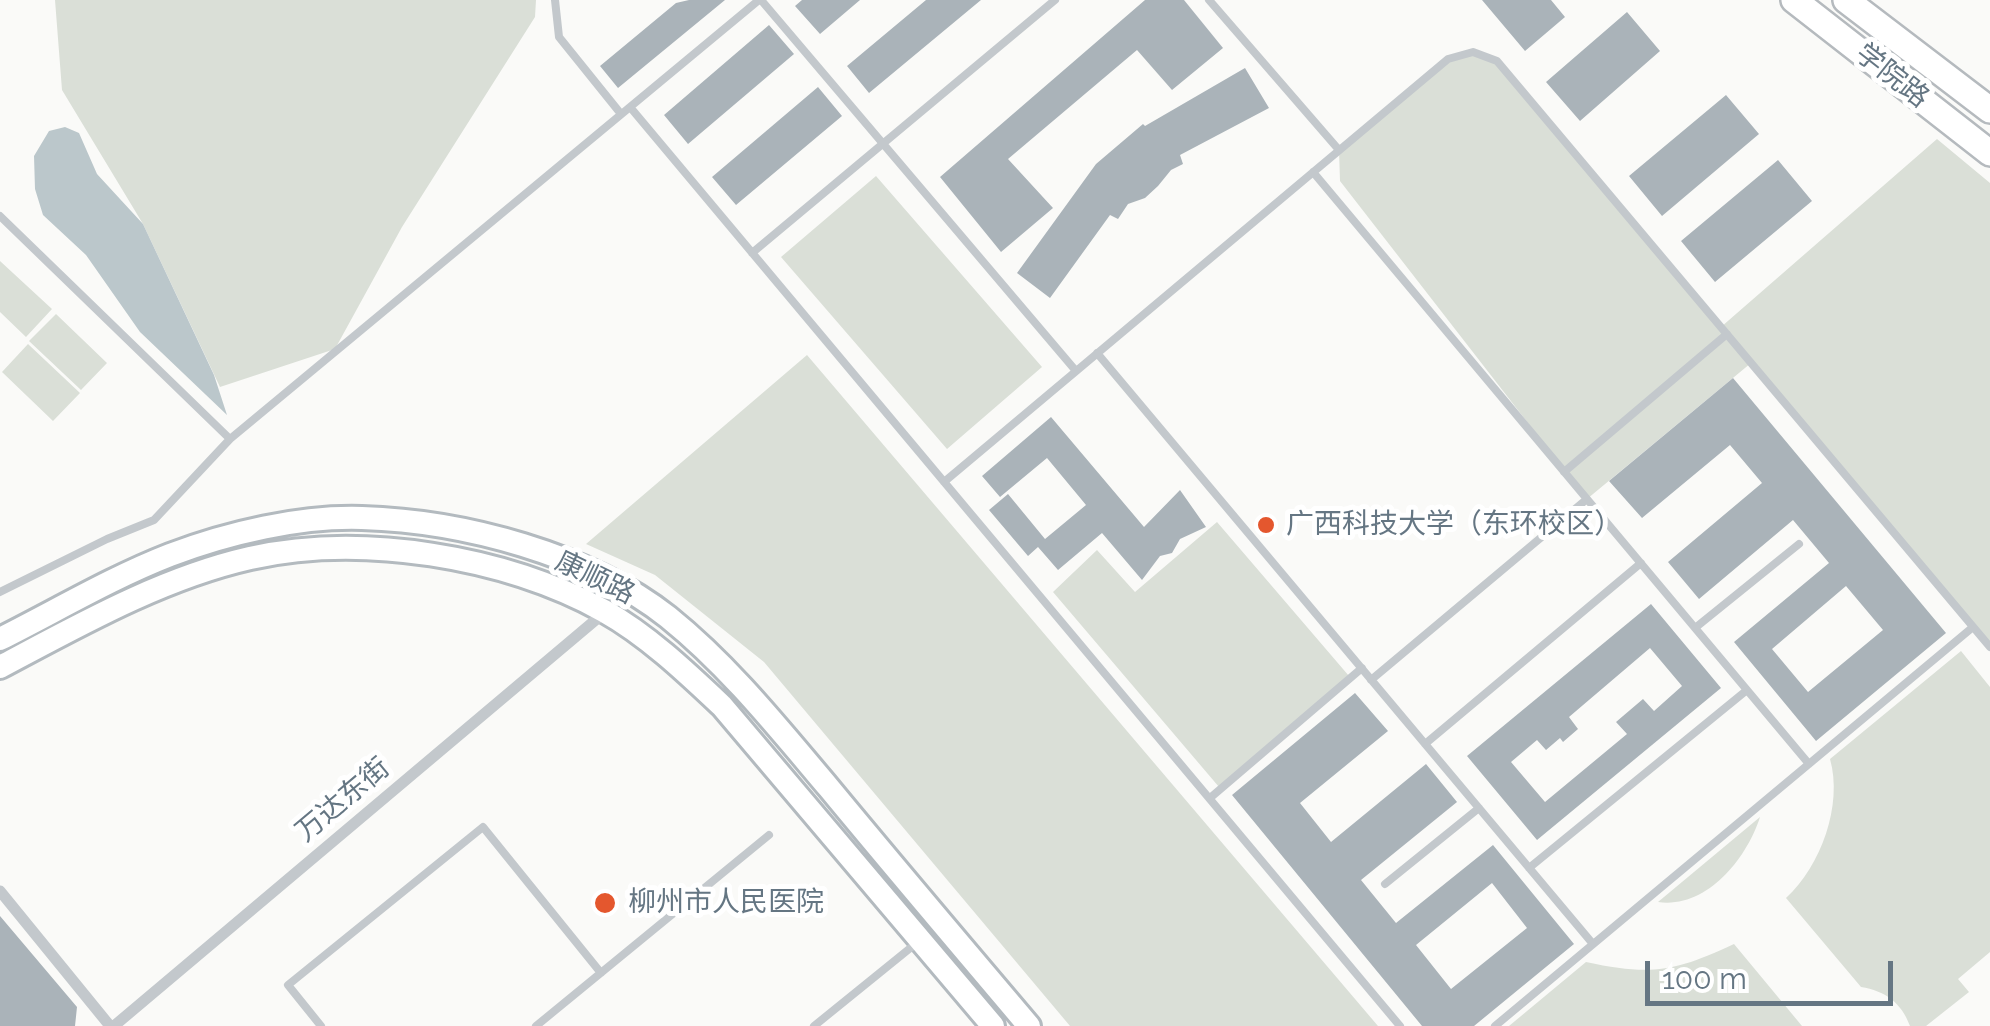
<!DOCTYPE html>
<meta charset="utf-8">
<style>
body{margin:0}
#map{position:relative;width:1990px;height:1026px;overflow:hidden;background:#fafaf8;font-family:Raleway,sans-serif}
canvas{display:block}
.scale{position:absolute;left:1645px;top:961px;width:248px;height:45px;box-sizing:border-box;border:5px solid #657683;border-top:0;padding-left:12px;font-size:30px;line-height:35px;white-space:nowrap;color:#657683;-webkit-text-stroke:8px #fff;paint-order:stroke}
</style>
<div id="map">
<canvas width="1990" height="1026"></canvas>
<div class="scale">100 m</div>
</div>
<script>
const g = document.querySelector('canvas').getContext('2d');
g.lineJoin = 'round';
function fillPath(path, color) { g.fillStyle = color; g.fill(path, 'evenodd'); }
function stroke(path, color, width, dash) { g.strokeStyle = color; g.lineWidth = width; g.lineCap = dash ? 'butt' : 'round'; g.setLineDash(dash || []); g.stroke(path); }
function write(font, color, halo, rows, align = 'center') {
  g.font = font + ' Raleway,"Noto Sans SC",sans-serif'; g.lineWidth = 10; g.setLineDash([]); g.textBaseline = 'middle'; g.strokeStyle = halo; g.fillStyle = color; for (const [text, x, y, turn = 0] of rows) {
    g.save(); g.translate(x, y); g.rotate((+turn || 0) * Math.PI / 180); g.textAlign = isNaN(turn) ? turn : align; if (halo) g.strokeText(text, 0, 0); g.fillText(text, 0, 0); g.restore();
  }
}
fillPath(new Path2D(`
 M 55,0 L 536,0 L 535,17 L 402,227 L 335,349 L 220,387 L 143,224 L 62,90 Z
 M 1473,52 L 1497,61 L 1721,327 L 1937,139 L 1990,183 L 1990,647 L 1751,363 L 1587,499 L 1340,181 L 1339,150 L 1448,59 Z
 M 876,176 L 1042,367 L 947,449 L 781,257 Z
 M 0,261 L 52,309 L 26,337 L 0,312 Z
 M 56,314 L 107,363 L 81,390 L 29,341 Z
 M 28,344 L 80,393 L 53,421 L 2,372 Z
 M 807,355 L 1378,1026 L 1070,1026 L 764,662 L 655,575 L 586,544 Z
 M 1217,522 L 1349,676 L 1219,787 L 1053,592 L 1097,550 L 1135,592 Z
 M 1961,651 L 1990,687 L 1990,952 L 1958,979 L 1969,992 L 1926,1026 L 1910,1026 C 1901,1002 1885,991 1861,987 L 1786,898 C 1821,866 1843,805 1830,759 Z
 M 1760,817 C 1747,858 1707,909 1658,902 Z
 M 1734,944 L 1802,1026 L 1509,1026 L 1586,962 C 1651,976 1674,972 1734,944 Z`), '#dadfd7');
fillPath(new Path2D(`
 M 65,127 L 79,133 L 97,174 L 143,224 L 214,375 L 227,415 L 140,332 L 86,255 L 43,215 L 35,189 L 34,156 L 49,131 Z`), '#bbc7cb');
fillPath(new Path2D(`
 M 689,0 L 725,0 L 618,88 L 600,66 L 676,3 Z
 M 802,0 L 860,0 L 820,34 L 795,6 Z
 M 926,0 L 981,0 L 869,93 L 847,66 Z
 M 1145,0 L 1184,0 L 1223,48 L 1172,90 L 1137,50 L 1008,159 L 1053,208 L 1001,252 L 940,177 Z
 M 1482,0 L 1551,0 L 1565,17 L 1525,51 Z
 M 1627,12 L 1660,51 L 1580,121 L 1546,82 Z
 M 769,25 L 794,54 L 688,144 L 664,115 Z
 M 1245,68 L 1269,108 L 1180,155 L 1183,164 L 1171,170 L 1158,186 L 1145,198 L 1128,204 L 1118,219 L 1110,215 L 1050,298 L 1017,273 L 1096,164 L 1143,124 L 1145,126 Z
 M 818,87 L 842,116 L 736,205 L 712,177 Z
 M 1726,95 L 1759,134 L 1662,216 L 1629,176 Z
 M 1778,160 L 1812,201 L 1715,282 L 1681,241 Z
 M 1733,378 L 1946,633 L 1816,741 L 1734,642 L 1829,563 L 1793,520 L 1699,599 L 1668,562 L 1762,483 L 1730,445 L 1642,518 L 1609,481 ZM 1846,586 L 1883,630 L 1808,692 L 1772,649 Z
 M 1051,417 L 1144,527 L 1180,490 L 1206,527 L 1180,539 L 1172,553 L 1160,556 L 1142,580 L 1102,533 L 1058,570 L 1038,547 L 1028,556 L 989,510 L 1008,494 L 1045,539 L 1086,505 L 1047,458 L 1000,497 L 982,476 Z
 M 1651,604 L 1721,688 L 1537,840 L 1467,756 ZM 1650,648 L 1682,686 L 1654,711 L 1643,699 L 1623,716 L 1616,722 L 1627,734 L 1545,802 L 1511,762 L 1537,740 L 1546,750 L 1560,738 L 1563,742 L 1578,729 L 1569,717 Z
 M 1355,693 L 1388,731 L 1300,803 L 1331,842 L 1426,764 L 1457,802 L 1361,880 L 1396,923 L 1493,845 L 1574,944 L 1474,1026 L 1422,1026 L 1232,795 ZM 1492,883 L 1527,928 L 1451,989 L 1416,945 Z
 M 0,916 L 77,1007 L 75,1026 L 0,1026 Z`), '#aab3b9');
const secondary = new Path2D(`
 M 0,639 C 56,611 111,578 170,555 C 228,533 300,516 362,518 C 463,521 588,554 668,617 C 729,666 779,729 829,788 C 895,868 962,947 1029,1026
 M 0,667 C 79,625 162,578 250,558 C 361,533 504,556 604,611 C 647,635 686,672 722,706 L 993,1026`);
const primary = new Path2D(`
 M 1794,0 L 1990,153
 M 1846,0 L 1990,110`);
stroke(secondary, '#b3babf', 28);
stroke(primary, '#b5babe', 30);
stroke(new Path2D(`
 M 555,0 L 559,37 L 621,114
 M 761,0 L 1076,371
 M 1209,0 L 1339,150
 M 630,107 L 1400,1026
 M 1313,172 L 1809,764
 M 0,216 L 230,439
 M 752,253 L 1055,0
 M 1097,353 L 1593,944
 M 1564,472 L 1727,334
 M 944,482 L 1448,59 L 1473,52 L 1497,61 L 1990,647
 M 0,592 L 107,539 L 154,520 L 230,439 L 759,0
 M 1695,628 L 1799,544
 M 1371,680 L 1587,499
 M 1425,744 L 1641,563
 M 1210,798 L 1362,668
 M 1529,868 L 1747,690
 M 1385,884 L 1479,808
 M 321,1026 L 288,985 L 483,827 L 601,973
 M 536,1026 L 769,835
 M 814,1026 L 919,941
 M 1495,1026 L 1973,627`), '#c3c8cc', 8);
stroke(new Path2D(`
 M 0,891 L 110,1026
 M 114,1026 L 605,612`), '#c3c8cc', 11);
stroke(secondary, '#fff', 22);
stroke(primary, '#fff', 25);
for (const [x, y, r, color] of [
 [1266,525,10,"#e4572e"],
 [605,903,12,"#e4572e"]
]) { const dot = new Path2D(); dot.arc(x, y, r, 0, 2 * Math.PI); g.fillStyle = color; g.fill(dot); stroke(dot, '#fff', 4); }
write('28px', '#657683', '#fff', [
 ["学院路",1892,76,38],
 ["康顺路",595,578,26],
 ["万达东街",343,800,-40]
]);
write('28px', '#657683', '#fff', [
 ["广西科技大学（东环校区）",1286,525],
 ["柳州市人民医院",628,903]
], 'left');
</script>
